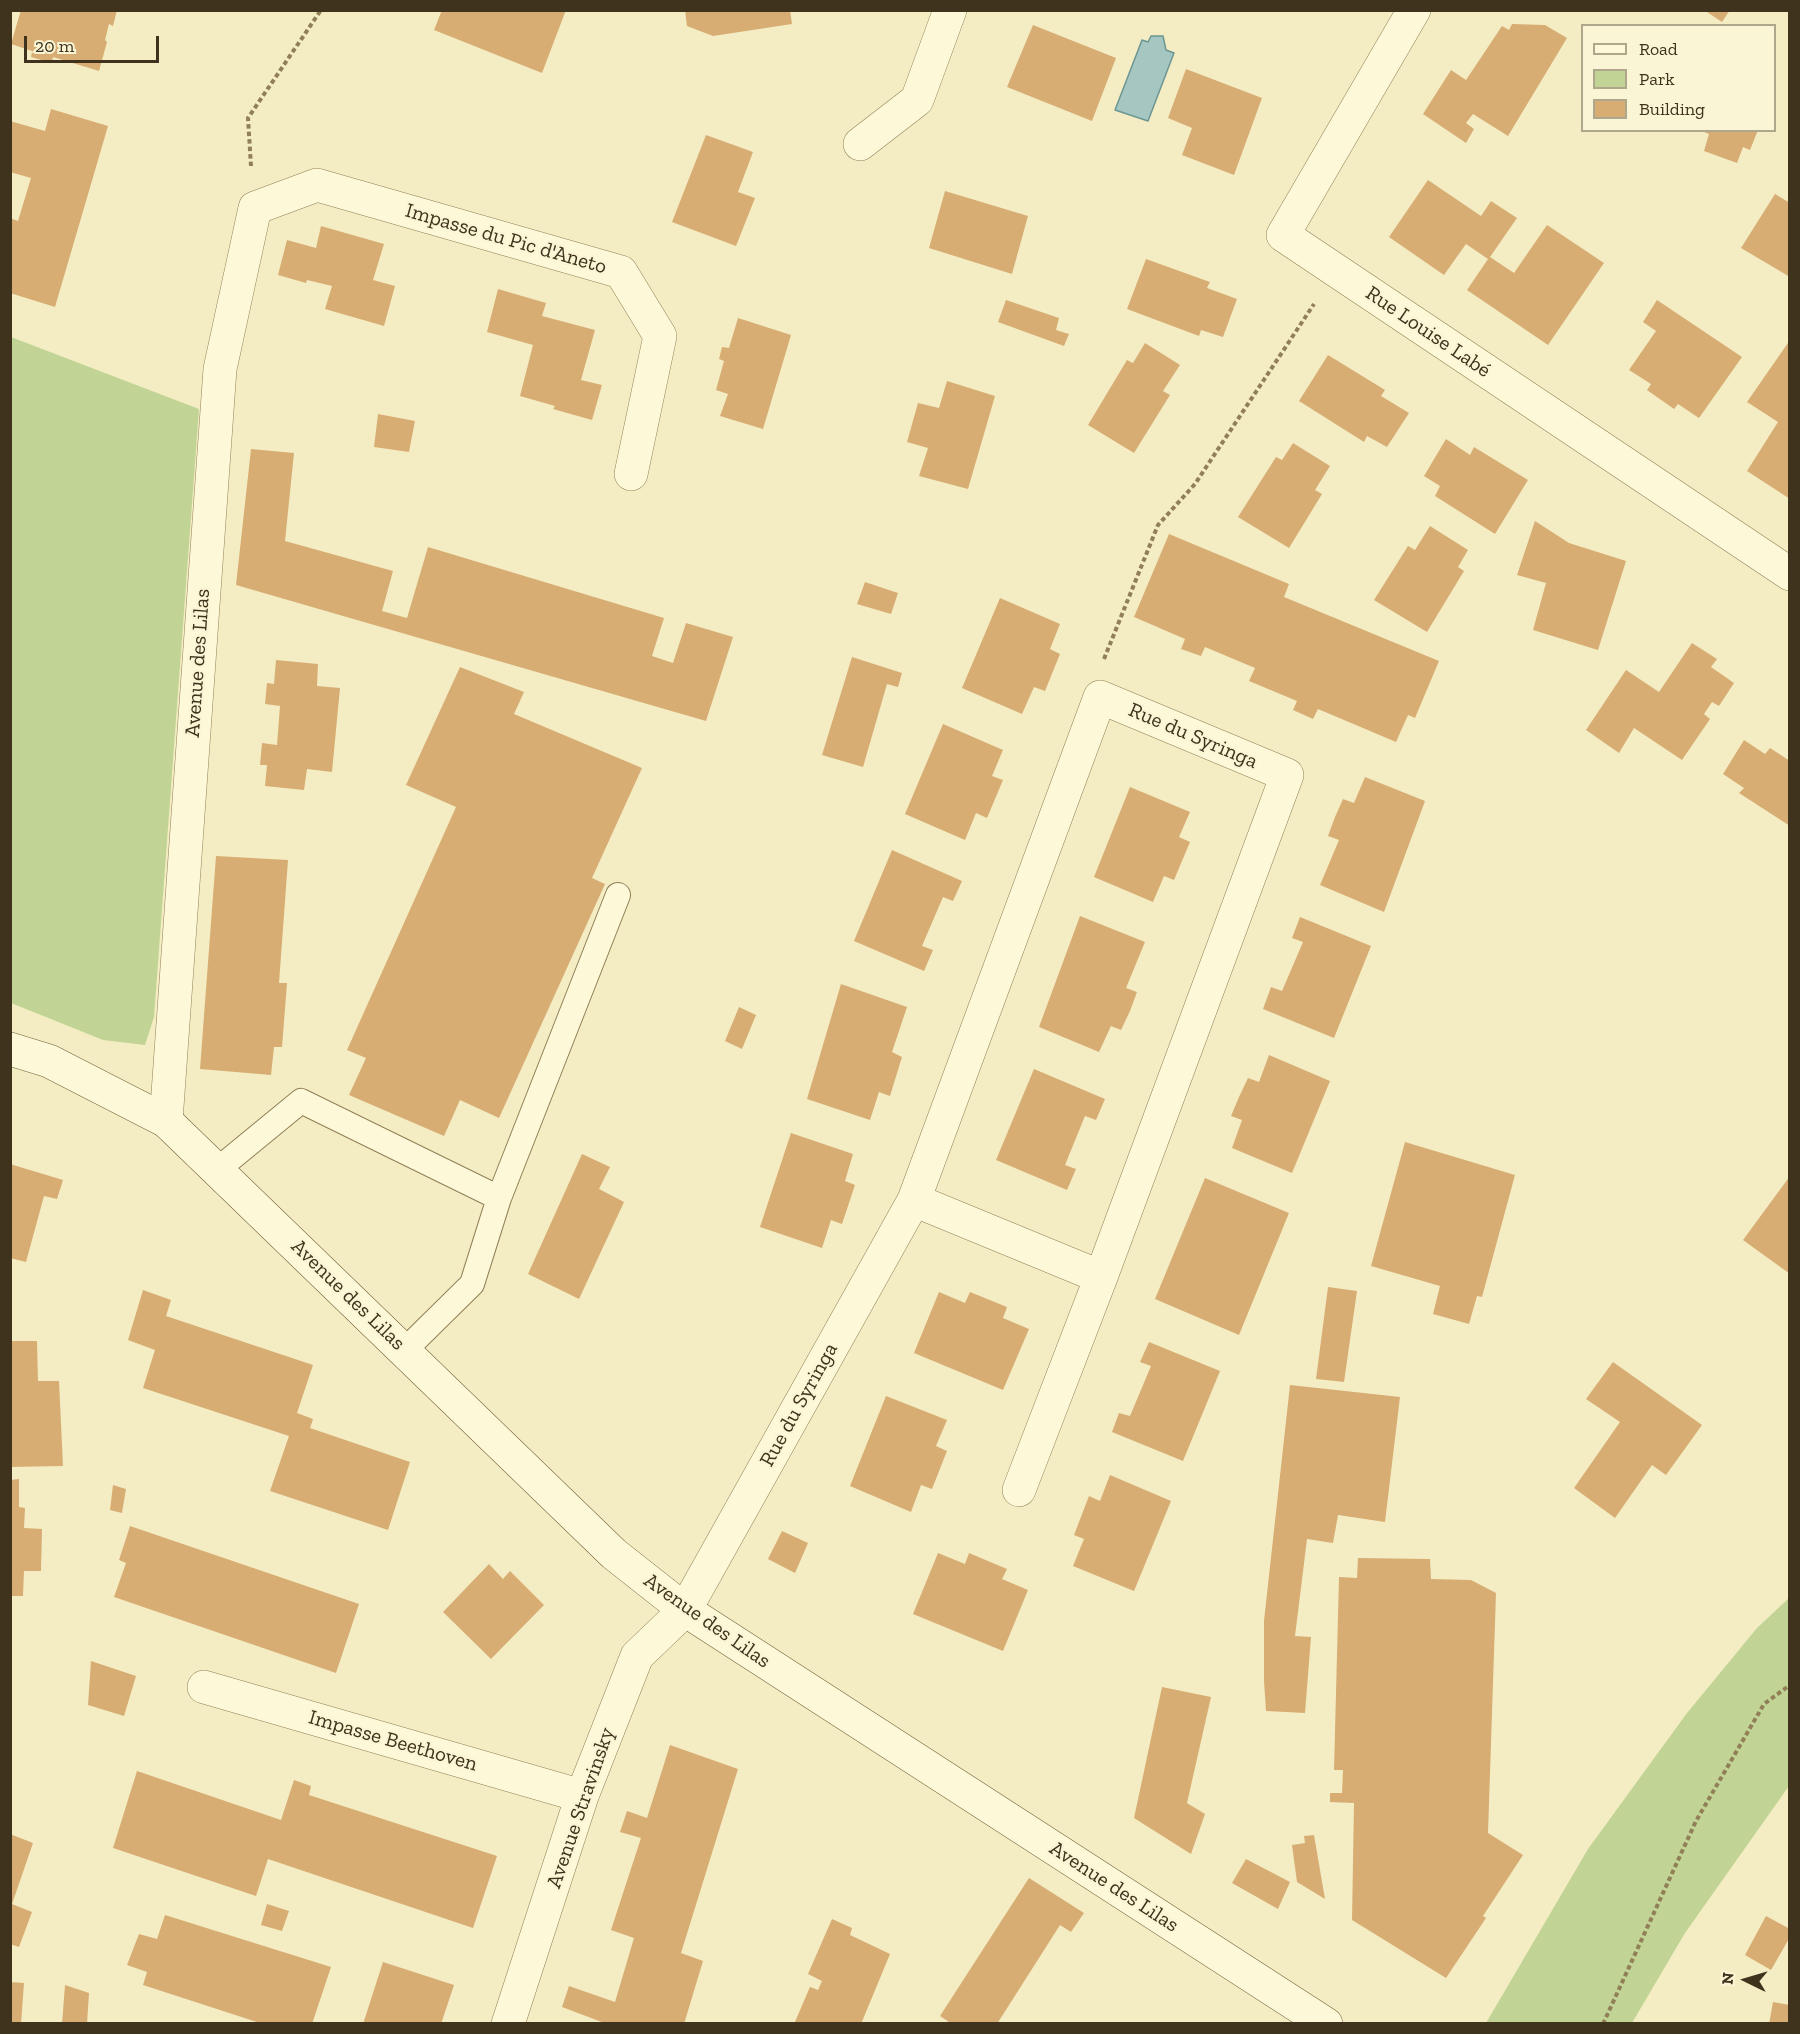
<!DOCTYPE html>
<meta charset="utf-8">
<style>
body{margin:0}
#map{position:relative;width:1800px;height:2034px;overflow:hidden;background:#f4edc3;font-family:"Zilla Slab",serif}
canvas{display:block}
.frame{position:absolute;inset:0;border:12px solid #3f331d;pointer-events:none}
.legend{position:absolute;left:1581px;top:24px;width:195px;height:108px;box-sizing:border-box;background:#faf5d4;border:2px solid #afa78b;margin:0;padding:8px 10px;list-style:none;font-size:18px;color:#3f331d}
.legend li{display:flex;align-items:center;gap:12px;height:30px}
.legend b{width:30px;border:2px solid #afa78b}
.north{position:absolute;left:1716px;top:1950px;width:60px;height:60px;-webkit-text-stroke:4px #faf5d4;paint-order:stroke;rotate:275deg;font-size:16px;font-weight:700;line-height:24px;text-align:center;color:#3f331d}
.north::after{content:'';display:block;margin:auto;width:21px;height:27px;background:#3f331d;clip-path:polygon(50% 0,100% 100%,50% 72%,0 100%)}
.scale{position:absolute;left:24px;top:36px;width:135px;height:27px;box-sizing:border-box;border:3px solid #3f331d;border-top:0;padding-left:8px;font-size:18px;line-height:21px;white-space:nowrap;color:#3f331d;-webkit-text-stroke:4px #faf5d4;paint-order:stroke}
</style>
<div id="map">
<canvas width="1800" height="2034"></canvas>
<div class="frame"></div>
<ul class="legend">
<li><b style="height:8px;background:#fdf8d8"></b>Road</li>
<li><b style="height:16px;background:#c2d495"></b>Park</li>
<li><b style="height:16px;background:#d7ad74"></b>Building</li>
</ul>
<div class="north">N</div>
<div class="scale">20 m</div>
</div>
<script>
const g = document.querySelector('canvas').getContext('2d');
g.lineJoin = 'round';
function fillPath(path, color) { g.fillStyle = color; g.fill(path, 'evenodd'); }
function stroke(path, color, width, dash) { g.strokeStyle = color; g.lineWidth = width; g.lineCap = dash ? 'butt' : 'round'; g.setLineDash(dash || []); g.stroke(path); }
function write(font, color, halo, rows, align = 'center') {
  g.font = font + ' "Zilla Slab",serif'; g.lineWidth = 4.5; g.setLineDash([]); g.textBaseline = 'middle'; g.strokeStyle = halo; g.fillStyle = color; for (const [text, x, y, turn = 0] of rows) {
    g.save(); g.translate(x, y); g.rotate((+turn || 0) * Math.PI / 180); g.textAlign = isNaN(turn) ? turn : align; if (halo) g.strokeText(text, 0, 0); g.fillText(text, 0, 0); g.restore();
  }
}
fillPath(new Path2D(`
 M 11,337 L 199,409 L 154,1017 L 145,1045 L 103,1040 L 11,1003 Z
 M 1789,1598 L 1789,1786 L 1685,1933 L 1632,2023 L 1486,2023 L 1588,1849 L 1687,1713 L 1757,1628 Z`), '#c2d495');
const water = new Path2D(`
 M 1151,36 L 1163,36 L 1166,50 L 1174,53 L 1148,121 L 1115,110 L 1142,40 L 1148,42 Z`);
fillPath(water, '#a6c6c2');
stroke(water, '#6b9692', 1.5);
fillPath(new Path2D(`
 M 21,10 L 117,10 L 113,26 L 109,24 L 105,40 L 107,42 L 99,71 L 53,57 L 52,63 L 31,57 L 32,51 L 11,44 Z
 M 442,10 L 566,10 L 542,73 L 434,30 Z
 M 685,10 L 790,10 L 792,24 L 713,36 L 687,26 Z
 M 1704,10 L 1730,10 L 1722,22 Z
 M 1512,24 L 1545,25 L 1567,38 L 1508,136 L 1473,114 L 1466,123 L 1474,129 L 1466,143 L 1423,114 L 1451,70 L 1466,80 L 1502,26 L 1509,30 Z
 M 1033,25 L 1116,58 L 1092,121 L 1007,87 Z
 M 1186,69 L 1262,98 L 1234,175 L 1182,155 L 1192,128 L 1168,118 Z
 M 51,109 L 108,126 L 55,307 L 10,293 L 10,218 L 18,221 L 31,178 L 10,172 L 10,121 L 45,131 Z
 M 1699,130 L 1758,130 L 1750,150 L 1743,147 L 1737,163 L 1704,151 L 1709,134 Z
 M 706,135 L 753,152 L 738,192 L 755,198 L 736,246 L 672,222 Z
 M 1428,180 L 1481,216 L 1491,201 L 1517,218 L 1490,257 L 1514,273 L 1547,225 L 1604,263 L 1548,345 L 1467,290 L 1488,259 L 1466,244 L 1444,275 L 1389,237 Z
 M 945,191 L 1028,216 L 1012,274 L 929,248 Z
 M 1775,194 L 1790,203 L 1790,277 L 1741,248 Z
 M 321,226 L 384,244 L 373,280 L 395,286 L 384,326 L 325,309 L 332,286 L 307,280 L 306,283 L 278,275 L 287,240 L 316,248 Z
 M 1146,259 L 1210,282 L 1207,288 L 1237,299 L 1223,337 L 1201,330 L 1199,336 L 1127,309 Z
 M 498,289 L 546,303 L 542,316 L 595,330 L 581,380 L 602,385 L 592,420 L 553,409 L 555,406 L 520,396 L 533,345 L 487,332 Z
 M 1006,300 L 1059,318 L 1056,330 L 1069,334 L 1064,346 L 998,322 Z
 M 1657,300 L 1742,357 L 1699,418 L 1678,404 L 1674,409 L 1647,390 L 1651,384 L 1629,370 L 1656,331 L 1643,322 Z
 M 738,318 L 791,335 L 763,429 L 720,416 L 728,394 L 716,390 L 724,361 L 719,359 L 722,347 L 729,348 Z
 M 1790,340 L 1790,499 L 1747,471 L 1778,422 L 1747,402 Z
 M 1145,343 L 1180,365 L 1163,391 L 1170,395 L 1134,453 L 1088,425 L 1127,360 L 1133,363 Z
 M 1328,355 L 1385,390 L 1381,396 L 1409,413 L 1387,447 L 1367,436 L 1364,442 L 1299,401 Z
 M 947,381 L 995,396 L 968,489 L 919,476 L 928,448 L 907,442 L 918,403 L 939,408 Z
 M 378,414 L 415,421 L 409,452 L 374,447 Z
 M 1446,439 L 1470,455 L 1474,447 L 1528,480 L 1495,534 L 1435,496 L 1440,486 L 1424,476 Z
 M 1293,443 L 1330,466 L 1315,490 L 1322,494 L 1289,548 L 1238,517 L 1276,457 L 1282,460 Z
 M 251,449 L 294,453 L 285,541 L 393,571 L 382,611 L 407,618 L 428,547 L 664,618 L 652,656 L 673,663 L 686,623 L 733,637 L 706,721 L 236,585 Z
 M 1535,521 L 1569,543 L 1626,561 L 1598,650 L 1533,630 L 1546,583 L 1517,575 Z
 M 1430,526 L 1468,550 L 1458,567 L 1464,571 L 1427,632 L 1374,600 L 1408,546 L 1415,550 Z
 M 1169,534 L 1289,584 L 1284,597 L 1439,661 L 1415,718 L 1408,715 L 1396,742 L 1318,709 L 1313,719 L 1293,710 L 1297,701 L 1249,681 L 1255,668 L 1205,647 L 1201,656 L 1181,649 L 1185,639 L 1134,617 Z
 M 865,582 L 898,593 L 891,614 L 857,604 Z
 M 1000,598 L 1060,624 L 1050,649 L 1060,654 L 1045,691 L 1034,687 L 1022,714 L 962,688 Z
 M 1692,643 L 1717,659 L 1711,667 L 1734,683 L 1719,706 L 1712,702 L 1704,714 L 1710,719 L 1682,760 L 1634,728 L 1619,753 L 1586,730 L 1626,670 L 1659,692 Z
 M 852,657 L 902,673 L 898,687 L 887,684 L 863,767 L 822,755 Z
 M 276,660 L 318,664 L 317,686 L 340,688 L 332,772 L 307,769 L 304,790 L 265,786 L 267,765 L 260,765 L 262,743 L 277,745 L 280,706 L 265,704 L 267,683 L 274,684 Z
 M 460,667 L 524,692 L 514,714 L 642,768 L 592,878 L 605,884 L 499,1118 L 460,1100 L 444,1136 L 349,1095 L 366,1058 L 347,1050 L 456,807 L 406,785 Z
 M 943,724 L 1003,750 L 992,776 L 1003,780 L 987,818 L 976,813 L 965,840 L 905,814 Z
 M 1744,740 L 1765,754 L 1770,748 L 1790,761 L 1790,826 L 1739,793 L 1744,788 L 1723,774 Z
 M 1365,777 L 1425,801 L 1384,912 L 1320,885 L 1339,840 L 1328,836 L 1335,817 L 1343,799 L 1354,803 Z
 M 1130,787 L 1190,812 L 1179,837 L 1190,842 L 1174,880 L 1164,876 L 1153,902 L 1094,877 Z
 M 892,850 L 962,881 L 953,901 L 943,897 L 922,946 L 933,950 L 924,971 L 854,941 Z
 M 216,856 L 288,860 L 279,983 L 287,983 L 282,1047 L 274,1047 L 271,1075 L 200,1069 Z
 M 1080,916 L 1145,942 L 1126,988 L 1137,992 L 1130,1011 L 1121,1030 L 1111,1026 L 1099,1052 L 1039,1027 Z
 M 1300,917 L 1371,946 L 1334,1038 L 1263,1009 L 1271,987 L 1282,991 L 1303,942 L 1292,938 Z
 M 841,984 L 907,1007 L 892,1052 L 902,1057 L 890,1096 L 879,1092 L 870,1120 L 807,1099 Z
 M 739,1007 L 756,1015 L 742,1049 L 725,1041 Z
 M 1269,1055 L 1330,1081 L 1292,1173 L 1232,1148 L 1242,1120 L 1231,1116 L 1239,1097 L 1248,1078 L 1259,1082 Z
 M 1034,1069 L 1105,1099 L 1096,1120 L 1085,1116 L 1065,1165 L 1076,1169 L 1067,1190 L 996,1160 Z
 M 791,1133 L 853,1154 L 845,1181 L 855,1185 L 842,1224 L 831,1220 L 822,1248 L 760,1227 Z
 M 1405,1142 L 1515,1175 L 1482,1297 L 1477,1296 L 1469,1324 L 1433,1314 L 1440,1286 L 1371,1266 Z
 M 582,1154 L 610,1167 L 599,1189 L 624,1202 L 579,1299 L 528,1274 Z
 M 10,1164 L 63,1180 L 57,1199 L 44,1196 L 26,1262 L 10,1258 Z
 M 1790,1176 L 1790,1274 L 1743,1240 Z
 M 1205,1178 L 1289,1213 L 1239,1335 L 1155,1299 Z
 M 1328,1287 L 1357,1291 L 1344,1382 L 1316,1379 Z
 M 143,1290 L 171,1300 L 166,1316 L 313,1365 L 297,1413 L 313,1419 L 310,1428 L 410,1462 L 388,1530 L 270,1491 L 289,1436 L 143,1388 L 155,1350 L 128,1340 Z
 M 939,1292 L 965,1303 L 970,1292 L 1007,1307 L 1003,1318 L 1029,1329 L 1003,1390 L 914,1353 Z
 M 10,1341 L 37,1341 L 38,1381 L 59,1381 L 63,1466 L 10,1467 Z
 M 1149,1342 L 1220,1371 L 1183,1461 L 1112,1432 L 1119,1413 L 1130,1416 L 1151,1366 L 1140,1362 Z
 M 1613,1362 L 1702,1425 L 1666,1475 L 1652,1465 L 1615,1518 L 1574,1488 L 1620,1422 L 1586,1399 Z
 M 1290,1385 L 1400,1397 L 1385,1522 L 1338,1515 L 1333,1543 L 1307,1539 L 1295,1636 L 1311,1637 L 1305,1713 L 1266,1711 L 1264,1681 L 1264,1621 Z
 M 886,1396 L 947,1420 L 936,1446 L 947,1451 L 932,1489 L 921,1485 L 911,1512 L 850,1486 Z
 M 1110,1475 L 1171,1501 L 1134,1591 L 1073,1566 L 1084,1539 L 1074,1535 L 1089,1496 L 1100,1501 Z
 M 19,1479 L 19,1507 L 25,1508 L 24,1528 L 42,1529 L 41,1571 L 24,1571 L 23,1596 L 10,1596 L 10,1480 Z
 M 113,1485 L 126,1489 L 122,1513 L 110,1510 Z
 M 130,1526 L 359,1604 L 336,1673 L 114,1597 L 126,1563 L 119,1560 Z
 M 782,1531 L 808,1543 L 795,1573 L 768,1559 Z
 M 938,1553 L 965,1564 L 969,1553 L 1007,1569 L 1002,1579 L 1028,1590 L 1003,1651 L 913,1614 Z
 M 1358,1558 L 1430,1559 L 1431,1579 L 1471,1580 L 1496,1593 L 1488,1833 L 1523,1855 L 1483,1916 L 1486,1918 L 1446,1978 L 1352,1920 L 1354,1803 L 1330,1802 L 1330,1793 L 1342,1793 L 1343,1770 L 1334,1770 L 1339,1577 L 1357,1578 Z
 M 489,1564 L 503,1579 L 510,1571 L 544,1605 L 491,1659 L 443,1612 Z
 M 91,1661 L 136,1676 L 124,1716 L 88,1705 Z
 M 1162,1687 L 1211,1697 L 1187,1803 L 1205,1814 L 1191,1854 L 1134,1818 Z
 M 670,1745 L 738,1769 L 681,1953 L 703,1961 L 684,2024 L 607,2024 L 562,2007 L 569,1986 L 615,2002 L 634,1938 L 611,1930 L 641,1838 L 620,1832 L 627,1811 L 647,1818 Z
 M 137,1771 L 281,1820 L 294,1780 L 311,1786 L 309,1795 L 497,1856 L 473,1928 L 268,1859 L 256,1896 L 113,1848 Z
 M 10,1834 L 33,1843 L 12,1904 L 32,1912 L 19,1947 L 10,1944 Z
 M 1314,1835 L 1325,1899 L 1297,1882 L 1292,1845 L 1305,1843 L 1304,1836 Z
 M 1246,1859 L 1290,1882 L 1278,1909 L 1232,1883 Z
 M 1029,1878 L 1084,1913 L 1071,1932 L 1060,1925 L 997,2024 L 952,2024 L 940,2016 Z
 M 267,1904 L 289,1911 L 282,1931 L 261,1925 Z
 M 165,1915 L 331,1967 L 312,2024 L 263,2024 L 143,1985 L 147,1972 L 127,1965 L 139,1934 L 157,1939 Z
 M 1766,1916 L 1790,1929 L 1790,1937 L 1771,1970 L 1745,1955 Z
 M 832,1919 L 852,1928 L 850,1935 L 890,1954 L 861,2024 L 794,2024 L 810,1987 L 818,1990 L 822,1981 L 808,1974 Z
 M 383,1962 L 454,1985 L 441,2024 L 363,2024 Z
 M 10,1982 L 24,1983 L 21,2024 L 10,2024 Z
 M 65,1985 L 89,1993 L 87,2024 L 62,2024 Z
 M 1773,2002 L 1790,2005 L 1790,2024 L 1769,2024 Z`), '#d7ad74');
const lane = new Path2D(`
 M 217,1170 L 301,1101 L 499,1198 L 472,1284 L 405,1350
 M 499,1198 L 618,895`);
const street = new Path2D(`
 M 1414,10 L 1283,235 L 1790,574
 M 860,144 L 917,100 L 950,10
 M 166,1121 L 220,369 L 255,208 L 317,185 L 621,272 L 660,336 L 631,474
 M 914,1200 L 1101,1277
 M 204,1687 L 582,1796
 M 508,2024 L 582,1796 L 637,1656 L 685,1610 L 914,1200 L 1100,697 L 1287,775 L 1101,1277 L 1019,1490`);
const secondary = new Path2D(`
 M 10,1049 L 49,1061 L 166,1121 L 614,1554 L 685,1610 L 1326,2024`);
stroke(lane, '#917f57', 26);
stroke(street, '#917f57', 34);
stroke(secondary, '#73603a', 34);
stroke(new Path2D(`
 M 251,166 L 248,118 L 321,10
 M 1104,659 L 1158,525 L 1195,484 L 1314,304
 M 1603,2024 L 1696,1821 L 1764,1704 L 1790,1685`), '#917f57', 4, [4.5, 3]);
stroke(lane, '#fdf8d8', 24);
stroke(street, '#fdf8d8', 33);
stroke(secondary, '#fdf8d8', 33);
write('21px', '#3f331d', '#faf5d4', [
 ["Impasse du Pic d'Aneto",506,239,16],
 ["Rue Louise Labé",1428,332,34],
 ["Avenue des Lilas",198,663,-86],
 ["Rue du Syringa",1193,736,23],
 ["Avenue des Lilas",348,1295,44],
 ["Rue du Syringa",799,1405,-61],
 ["Avenue des Lilas",707,1621,35],
 ["Impasse Beethoven",393,1741,16],
 ["Avenue Stravinsky",581,1808,-71],
 ["Avenue des Lilas",1114,1887,33]
]);
</script>
